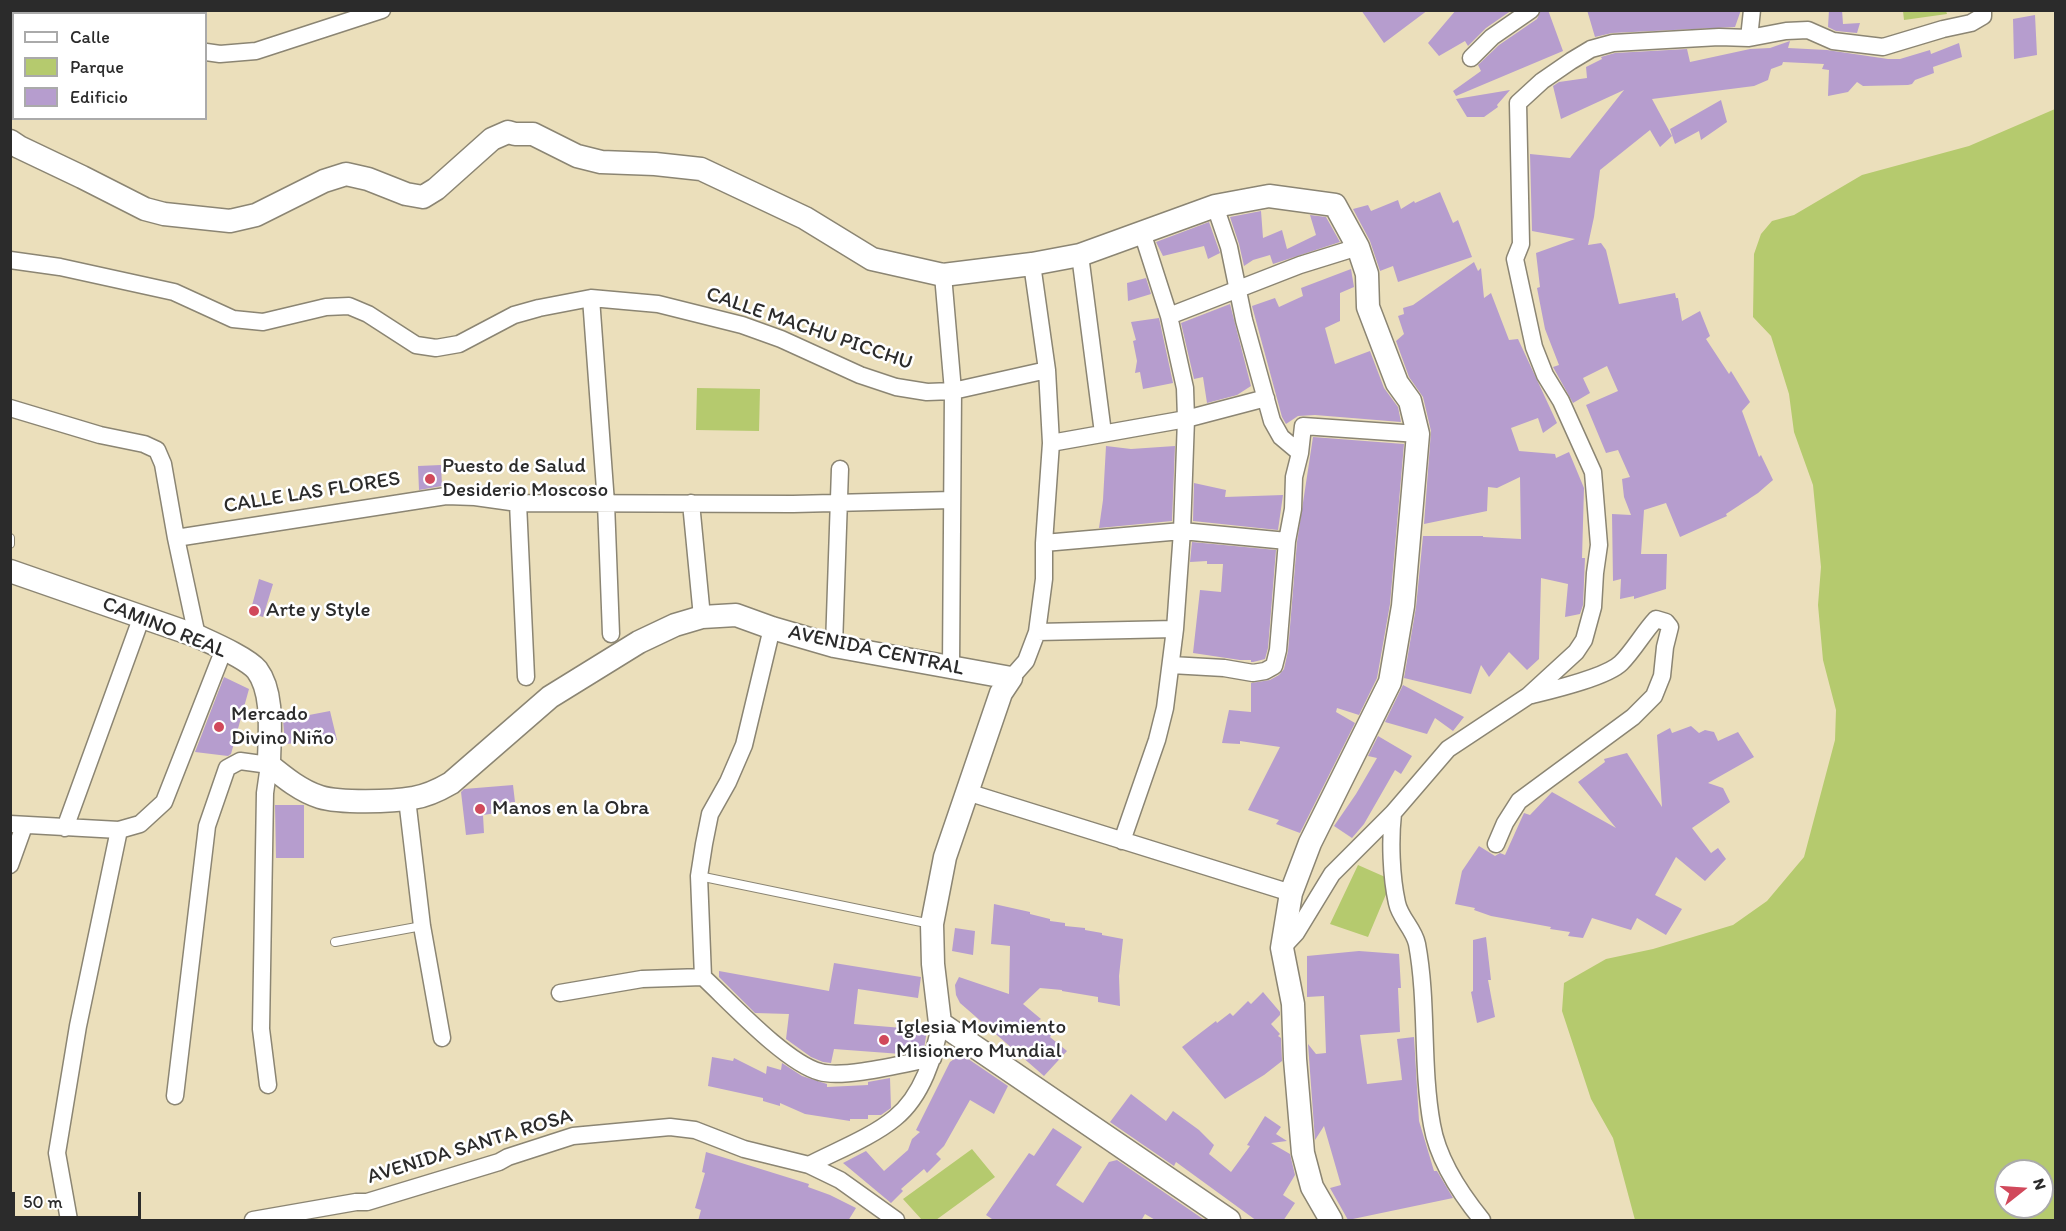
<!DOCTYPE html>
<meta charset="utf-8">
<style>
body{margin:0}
#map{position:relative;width:2066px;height:1231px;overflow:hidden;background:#ebdfbb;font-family:Itim,sans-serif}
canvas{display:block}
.frame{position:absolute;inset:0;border:12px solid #2b2b2b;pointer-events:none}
.legend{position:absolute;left:12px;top:12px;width:195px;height:108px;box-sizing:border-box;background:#fff;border:2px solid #aaa;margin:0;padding:8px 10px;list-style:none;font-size:18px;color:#2b2b2b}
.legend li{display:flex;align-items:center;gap:12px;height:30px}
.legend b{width:30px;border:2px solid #aaa}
.north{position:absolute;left:1994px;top:1159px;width:60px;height:60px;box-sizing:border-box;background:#fff;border:2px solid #aaa;border-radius:50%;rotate:73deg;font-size:16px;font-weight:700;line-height:24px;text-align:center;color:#2b2b2b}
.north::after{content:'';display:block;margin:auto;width:21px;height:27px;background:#d1495b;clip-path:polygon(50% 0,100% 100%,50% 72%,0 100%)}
.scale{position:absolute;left:12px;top:1192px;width:129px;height:27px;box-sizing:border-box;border:3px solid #2b2b2b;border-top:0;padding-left:8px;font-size:18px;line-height:21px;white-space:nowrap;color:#2b2b2b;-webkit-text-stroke:4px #fff;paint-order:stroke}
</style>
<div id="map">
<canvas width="2066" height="1231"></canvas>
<div class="frame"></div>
<ul class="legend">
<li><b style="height:8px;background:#fff"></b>Calle</li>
<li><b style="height:16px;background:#b5ca6e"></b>Parque</li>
<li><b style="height:16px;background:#b69dce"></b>Edificio</li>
</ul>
<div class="north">N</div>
<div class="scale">50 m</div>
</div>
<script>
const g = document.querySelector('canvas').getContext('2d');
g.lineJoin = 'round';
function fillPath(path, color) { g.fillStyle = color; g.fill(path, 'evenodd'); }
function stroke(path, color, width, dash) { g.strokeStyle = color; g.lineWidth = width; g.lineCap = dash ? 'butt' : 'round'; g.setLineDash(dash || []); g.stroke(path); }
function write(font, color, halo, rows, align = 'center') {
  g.font = font + ' Itim,sans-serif'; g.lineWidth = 5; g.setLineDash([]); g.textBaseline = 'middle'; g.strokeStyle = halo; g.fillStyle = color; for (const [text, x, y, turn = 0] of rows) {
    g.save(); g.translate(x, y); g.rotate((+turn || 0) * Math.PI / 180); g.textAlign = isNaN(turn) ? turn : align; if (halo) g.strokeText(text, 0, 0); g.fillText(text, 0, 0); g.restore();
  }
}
fillPath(new Path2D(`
 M 1903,11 L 1946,11 L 1947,14 L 1904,20 Z
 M 2055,109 L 2055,1220 L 1635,1220 L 1613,1138 L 1591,1099 L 1562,1011 L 1564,983 L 1606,959 L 1653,949 L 1733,925 L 1767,901 L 1804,857 L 1835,740 L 1836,710 L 1823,660 L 1818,605 L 1821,567 L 1813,485 L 1794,432 L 1789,394 L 1771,336 L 1753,317 L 1754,254 L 1761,234 L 1772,221 L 1794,215 L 1862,175 L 1969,146 ZM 2006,1171 L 2042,1171 L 2042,1207 L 2006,1207 Z
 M 697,388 L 760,389 L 759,431 L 696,430 Z
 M 1358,865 L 1392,880 L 1368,937 L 1330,924 Z
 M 972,1149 L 995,1177 L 936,1220 L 922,1220 L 903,1199 Z`), '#b5ca6e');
fillPath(new Path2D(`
 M 1361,10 L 1428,10 L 1384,43 Z
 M 1456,10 L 1512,10 L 1486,28 L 1468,46 L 1465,41 L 1439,56 L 1428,43 Z
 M 1541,10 L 1548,10 L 1563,51 L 1456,96 L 1453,91 L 1481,71 L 1478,65 L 1499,45 L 1537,19 Z
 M 1587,10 L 1741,10 L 1735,27 L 1612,33 L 1595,37 Z
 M 1829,10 L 1842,10 L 1843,24 L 1860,23 L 1857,33 L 1836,31 L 1828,27 Z
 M 2035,15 L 2037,55 L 2014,59 L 2013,19 Z
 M 1790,41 L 1788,48 L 1827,50 L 1888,59 L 1900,59 L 1930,50 L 1931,54 L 1959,43 L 1962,57 L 1933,67 L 1934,73 L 1915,80 L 1912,84 L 1908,85 L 1863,86 L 1857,82 L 1848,92 L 1828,96 L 1829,70 L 1822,69 L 1824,64 L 1783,62 L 1782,65 L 1771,69 L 1768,80 L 1754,86 L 1652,99 L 1672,136 L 1660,147 L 1650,130 L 1600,170 L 1594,217 L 1588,245 L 1601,243 L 1606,250 L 1619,304 L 1675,293 L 1676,298 L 1678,298 L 1682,321 L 1700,311 L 1710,336 L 1706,339 L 1729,374 L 1731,371 L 1750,402 L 1742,411 L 1759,457 L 1761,455 L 1773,480 L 1758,493 L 1726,514 L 1727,516 L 1680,537 L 1666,503 L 1644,510 L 1641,554 L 1667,554 L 1666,589 L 1634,599 L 1634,596 L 1620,599 L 1621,579 L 1613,581 L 1612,514 L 1631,515 L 1624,497 L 1622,479 L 1630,477 L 1618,450 L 1606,453 L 1586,405 L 1618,391 L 1607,366 L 1583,378 L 1590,393 L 1573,403 L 1553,367 L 1559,365 L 1545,329 L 1537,288 L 1540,287 L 1536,253 L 1575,239 L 1532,231 L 1530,154 L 1570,158 L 1624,90 L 1561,119 L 1553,86 L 1559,82 L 1587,78 L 1586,67 L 1602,59 L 1601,57 L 1615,53 L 1687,49 L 1690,62 L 1750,49 L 1770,48 Z
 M 1510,90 L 1497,105 L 1498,107 L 1484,117 L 1467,117 L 1456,99 Z
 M 1721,100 L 1727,122 L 1701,140 L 1699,131 L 1675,144 L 1670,129 Z
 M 1440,192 L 1453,223 L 1458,220 L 1472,257 L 1398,282 L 1393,266 L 1380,271 L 1370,241 L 1353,209 L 1368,205 L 1371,211 L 1398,200 L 1401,209 L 1414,201 L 1415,203 Z
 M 1261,211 L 1263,238 L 1282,230 L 1287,249 L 1316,235 L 1310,215 L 1326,217 L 1340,242 L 1273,264 L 1270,255 L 1253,260 L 1244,266 L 1239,244 L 1230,217 Z
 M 1209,222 L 1220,253 L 1208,259 L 1204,246 L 1163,256 L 1156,242 Z
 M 1474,262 L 1478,271 L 1481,268 L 1484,298 L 1491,293 L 1509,340 L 1518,339 L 1557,423 L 1543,433 L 1538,418 L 1511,428 L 1519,451 L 1555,454 L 1556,458 L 1569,452 L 1584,488 L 1582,558 L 1585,558 L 1583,605 L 1580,614 L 1565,617 L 1568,584 L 1541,578 L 1539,659 L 1527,670 L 1509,652 L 1489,677 L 1481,665 L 1471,694 L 1404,678 L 1416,607 L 1423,536 L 1483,536 L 1483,537 L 1521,539 L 1520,477 L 1497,488 L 1488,487 L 1487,511 L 1424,524 L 1431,431 L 1423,397 L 1409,377 L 1396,341 L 1404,334 L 1398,316 L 1404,314 L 1403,308 L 1413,305 Z
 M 1351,269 L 1354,287 L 1340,293 L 1340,321 L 1325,328 L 1335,364 L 1370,351 L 1384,388 L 1398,407 L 1401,422 L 1315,415 L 1298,416 L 1286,424 L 1282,417 L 1252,306 L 1275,298 L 1279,307 L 1303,296 L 1301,288 Z
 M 1146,278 L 1151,294 L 1128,301 L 1127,283 Z
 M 1230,304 L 1251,386 L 1237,395 L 1207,403 L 1203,377 L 1194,379 L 1181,323 Z
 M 1159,318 L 1173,383 L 1143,389 L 1140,372 L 1135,373 L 1137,361 L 1133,341 L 1136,340 L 1131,322 Z
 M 1313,437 L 1404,444 L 1390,604 L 1377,678 L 1359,715 L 1337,708 L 1336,712 L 1355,723 L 1300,833 L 1276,824 L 1279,820 L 1248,810 L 1280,747 L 1240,741 L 1240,744 L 1222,743 L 1229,710 L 1251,712 L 1251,683 L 1270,680 L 1279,675 L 1284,669 L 1288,651 L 1297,542 Z
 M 1106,446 L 1131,449 L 1175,446 L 1172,521 L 1099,528 L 1103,500 Z
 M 441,465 L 442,486 L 419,490 L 418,466 Z
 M 1194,483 L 1226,490 L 1225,497 L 1283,495 L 1278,530 L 1193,521 Z
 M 1192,542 L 1276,550 L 1268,648 L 1265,659 L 1253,662 L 1251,662 L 1251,660 L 1240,660 L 1193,653 L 1200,590 L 1221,592 L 1223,564 L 1207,564 L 1207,561 L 1190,562 Z
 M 259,579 L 273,584 L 263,617 L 250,613 Z
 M 224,677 L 249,689 L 231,754 L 228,756 L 195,752 Z
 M 1403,685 L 1464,717 L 1453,731 L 1435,718 L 1427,734 L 1385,722 Z
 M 330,711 L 337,740 L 285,744 L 283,720 Z
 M 1691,726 L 1699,733 L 1705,730 L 1714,732 L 1718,741 L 1738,732 L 1754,757 L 1708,783 L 1723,788 L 1730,802 L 1692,828 L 1711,853 L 1718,848 L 1726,859 L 1705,881 L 1676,857 L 1655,895 L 1682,909 L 1666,935 L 1637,918 L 1631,930 L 1592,918 L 1583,938 L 1568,936 L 1570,932 L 1550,929 L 1551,927 L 1491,916 L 1474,910 L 1475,908 L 1455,904 L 1462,871 L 1479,846 L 1495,856 L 1500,853 L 1505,855 L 1524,813 L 1530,815 L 1552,792 L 1616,828 L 1578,782 L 1605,762 L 1604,759 L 1627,753 L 1662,807 L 1657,735 L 1670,728 L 1672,733 Z
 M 1378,736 L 1412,756 L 1401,774 L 1395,770 L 1364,824 L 1352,838 L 1334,826 L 1356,794 L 1377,758 L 1368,756 Z
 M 513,785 L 515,802 L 496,804 L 497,813 L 483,815 L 484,833 L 466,835 L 461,792 L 464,789 Z
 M 275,805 L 304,805 L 304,858 L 276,858 Z
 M 994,904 L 1030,912 L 1030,914 L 1050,919 L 1050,921 L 1065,923 L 1065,926 L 1085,928 L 1085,930 L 1102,933 L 1102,935 L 1123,939 L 1119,976 L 1120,1006 L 1098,1002 L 1098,997 L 1062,991 L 1062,990 L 1040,988 L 1023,1004 L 1041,1019 L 1038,1021 L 1052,1034 L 1050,1037 L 1067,1051 L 1044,1076 L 960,1003 L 956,995 L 955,985 L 959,977 L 1009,994 L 1010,946 L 991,944 Z
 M 955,928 L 975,931 L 973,955 L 952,951 Z
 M 1486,937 L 1491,980 L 1488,980 L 1495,1017 L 1477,1023 L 1471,992 L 1473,991 L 1473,940 Z
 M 1359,951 L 1399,954 L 1401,988 L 1398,988 L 1400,1032 L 1360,1035 L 1367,1084 L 1402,1080 L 1397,1039 L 1414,1037 L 1419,1121 L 1434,1171 L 1437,1171 L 1453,1198 L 1348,1220 L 1330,1188 L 1341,1185 L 1324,1126 L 1315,1140 L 1308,1044 L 1316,1054 L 1326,1053 L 1324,996 L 1307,997 L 1307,956 Z
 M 834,963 L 921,977 L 918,998 L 858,989 L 854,1024 L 927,1030 L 924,1049 L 901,1054 L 834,1049 L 831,1063 L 823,1062 L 811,1057 L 786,1039 L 789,1014 L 755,1013 L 719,977 L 719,971 L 829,991 Z
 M 1263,992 L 1280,1012 L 1280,1015 L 1271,1024 L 1280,1034 L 1278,1036 L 1281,1038 L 1282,1061 L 1264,1075 L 1225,1099 L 1182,1047 L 1216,1021 L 1217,1023 L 1230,1013 L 1233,1016 L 1248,1001 L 1251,1004 Z
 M 961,1054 L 1008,1086 L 994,1114 L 970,1100 L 944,1146 L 936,1154 L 941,1159 L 927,1173 L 924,1169 L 901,1189 L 903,1191 L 891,1203 L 843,1163 L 866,1151 L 884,1171 L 908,1150 L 912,1139 L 920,1132 L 916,1130 L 950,1062 Z
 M 712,1057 L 733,1061 L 734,1058 L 766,1074 L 767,1066 L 781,1070 L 782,1063 L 802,1076 L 827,1084 L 827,1087 L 868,1085 L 868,1082 L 890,1078 L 891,1108 L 881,1115 L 868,1115 L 868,1119 L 850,1119 L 850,1121 L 805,1114 L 780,1103 L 780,1106 L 763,1101 L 763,1098 L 708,1086 Z
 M 1131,1094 L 1166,1121 L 1173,1111 L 1199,1130 L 1214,1145 L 1209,1154 L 1231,1172 L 1250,1146 L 1247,1145 L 1265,1116 L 1281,1127 L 1276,1134 L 1287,1141 L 1271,1143 L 1290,1154 L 1295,1175 L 1283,1195 L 1295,1203 L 1283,1221 L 1257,1221 L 1176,1162 L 1174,1166 L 1110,1122 Z
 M 1053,1128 L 1082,1147 L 1056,1185 L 1083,1203 L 1109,1162 L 1117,1160 L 1206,1221 L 1157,1221 L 1145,1214 L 1141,1221 L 995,1221 L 986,1215 L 1029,1153 L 1034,1156 Z
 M 706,1152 L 809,1184 L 808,1187 L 830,1195 L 856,1208 L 848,1221 L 698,1221 L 701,1210 L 695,1208 L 705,1173 L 702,1172 Z`), '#b69dce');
const lane = new Path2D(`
 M 10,538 L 10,544
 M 699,876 L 931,924
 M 335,942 L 422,926`);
const street = new Path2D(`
 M 94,10 L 101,14
 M 1749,38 L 1752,10
 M 206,52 L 220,54 L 256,51 L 382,10
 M 1471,58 L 1492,37 L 1531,10
 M 1215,206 L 1229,247 L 1244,320 L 1272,421 L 1281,437 L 1300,453
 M 1080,255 L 1103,433
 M 10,260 L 60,267 L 174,292 L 233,319 L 263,322 L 326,307 L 349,306 L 368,314 L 416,345 L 436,348 L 459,344 L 514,315 L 539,308 L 591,298 L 658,304 L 742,325 L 781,339 L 860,375 L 896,387 L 927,392 L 953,391 L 1047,370
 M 943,275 L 953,391 L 951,667
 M 591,298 L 606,503 L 611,634
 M 1169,316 L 1300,265 L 1358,247
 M 10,408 L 100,435 L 144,444 L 157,450 L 163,464 L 176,538 L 197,636
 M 1051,443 L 1186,419 L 1266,398
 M 518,503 L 526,677
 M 691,503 L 702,617
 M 176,538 L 446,496 L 475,497 L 518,503 L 793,504 L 952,500
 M 1044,543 L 1182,531 L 1287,541
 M 772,628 L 744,745 L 728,782 L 710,814 L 704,844 L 699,876 L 703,977 C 730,1002 786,1063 820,1072 C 844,1079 906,1063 933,1058
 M 1037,632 L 1175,629
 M 834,646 L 840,469
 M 1171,665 L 1224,668 L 1253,673 L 1265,671 L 1274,666 L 1278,650 L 1287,541 L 1293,509 L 1294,477 L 1300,453 L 1303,426 L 1418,434
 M 1011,678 L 1026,661 L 1037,632 L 1044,579 L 1044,543 L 1051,443 L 1047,370 L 1032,264
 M 967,792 L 1291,893
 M 407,799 L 422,926 L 442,1038
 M 1393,813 C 1390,840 1391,876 1397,903 C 1400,918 1414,929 1417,944 C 1428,1003 1421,1065 1432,1125 C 1438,1160 1460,1193 1482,1220
 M 10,824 L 119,830 L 140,824 L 164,802 L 224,649
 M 65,828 L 142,616
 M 1122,841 L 1157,740 L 1165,708 L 1175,629 L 1182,531 L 1186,419 L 1185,388 L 1169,316 L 1142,232
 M 1496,844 L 1505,823 L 1519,801 L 1633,717 L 1654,696 L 1662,676 L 1665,647 L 1670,627 L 1666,622 L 1656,619 C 1643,633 1634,650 1621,663 C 1607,677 1552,690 1532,695
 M 10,865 L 24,826
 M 1282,948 L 1296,933 L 1332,874 L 1393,813 L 1448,749 L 1528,696 L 1576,652 L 1584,640 L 1593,607 L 1595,573 L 1599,545 L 1593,472 L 1561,401 L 1545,375 L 1534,347 L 1515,259 L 1521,244 L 1518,103 L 1542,81 L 1571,61 L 1591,49 L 1613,43 L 1719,37 L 1749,38 L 1786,31 L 1808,30 L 1833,41 L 1883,47 L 1943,29 L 1971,23 L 1983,16 L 1983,10
 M 560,993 L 642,979 L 703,977
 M 175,1096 L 207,826 L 227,768 L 240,761 L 269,765 L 265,793 L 261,1029 L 268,1085
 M 809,1165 C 836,1151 872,1137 895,1118 C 922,1096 935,1056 940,1023
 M 69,1220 L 57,1153 L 78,1026 L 119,830
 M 253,1220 L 356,1202 L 367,1202 L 499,1162 L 508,1157 L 573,1136 L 670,1127 L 695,1130 L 744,1149 L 809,1165 L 840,1180 L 896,1220`);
const secondary = new Path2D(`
 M 10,141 L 19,147 L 82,177 L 145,209 L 164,214 L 230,221 L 256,215 L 324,181 L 346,174 L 368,179 L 406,194 L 423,197 L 436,189 L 492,139 L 508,132 L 515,134 L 533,134 L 577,156 L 601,162 L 655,164 L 701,169 L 805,218 L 872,259 L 943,275 L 1032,264 L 1080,255 L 1215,206 L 1269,196 L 1335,205 L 1358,247 L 1367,274 L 1368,307 L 1397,383 L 1410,401 L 1418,434 L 1403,606 L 1390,682 L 1310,843 L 1291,893 L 1282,948 L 1293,1004 L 1295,1059 L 1303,1153 L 1312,1187 L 1331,1220
 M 10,571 L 197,636 C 212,643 247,658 257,670 C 275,694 269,737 269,765 C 285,778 301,791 320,797 C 339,803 392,802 413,798 C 426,796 439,790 451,783 L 550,697 L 639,642 L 675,625 L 702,617 L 736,615 L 772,628 L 834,646 L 1011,678 L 1001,693 L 945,857 L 932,924 L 933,964 L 940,1023 L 1229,1220`);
stroke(lane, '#8b8573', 10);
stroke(street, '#8b8573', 19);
stroke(secondary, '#8b8573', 25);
stroke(lane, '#fff', 8);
stroke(street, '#fff', 16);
stroke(secondary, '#fff', 22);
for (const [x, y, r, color] of [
 [430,479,6,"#d1495b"],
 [254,611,6,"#d1495b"],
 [219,727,6,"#d1495b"],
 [480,809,6,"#d1495b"],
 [884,1040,6,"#d1495b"]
]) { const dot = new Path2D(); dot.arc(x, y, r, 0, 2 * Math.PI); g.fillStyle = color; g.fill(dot); stroke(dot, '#fff', 2); }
write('21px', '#2b2b2b', '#fff', [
 ["CALLE MACHU PICCHU",809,329,19],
 ["CALLE LAS FLORES",312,493,-9],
 ["CAMINO REAL",164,628,22],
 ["AVENIDA CENTRAL",876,651,12],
 ["AVENIDA SANTA ROSA",470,1147,-17]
]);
write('21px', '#2b2b2b', '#fff', [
 ["Puesto de Salud",442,467],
 ["Desiderio Moscoso",442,491],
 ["Arte y Style",266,611],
 ["Mercado",231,715],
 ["Divino Niño",231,739],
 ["Manos en la Obra",492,809],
 ["Iglesia Movimiento",896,1028],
 ["Misionero Mundial",896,1052]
], 'left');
</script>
